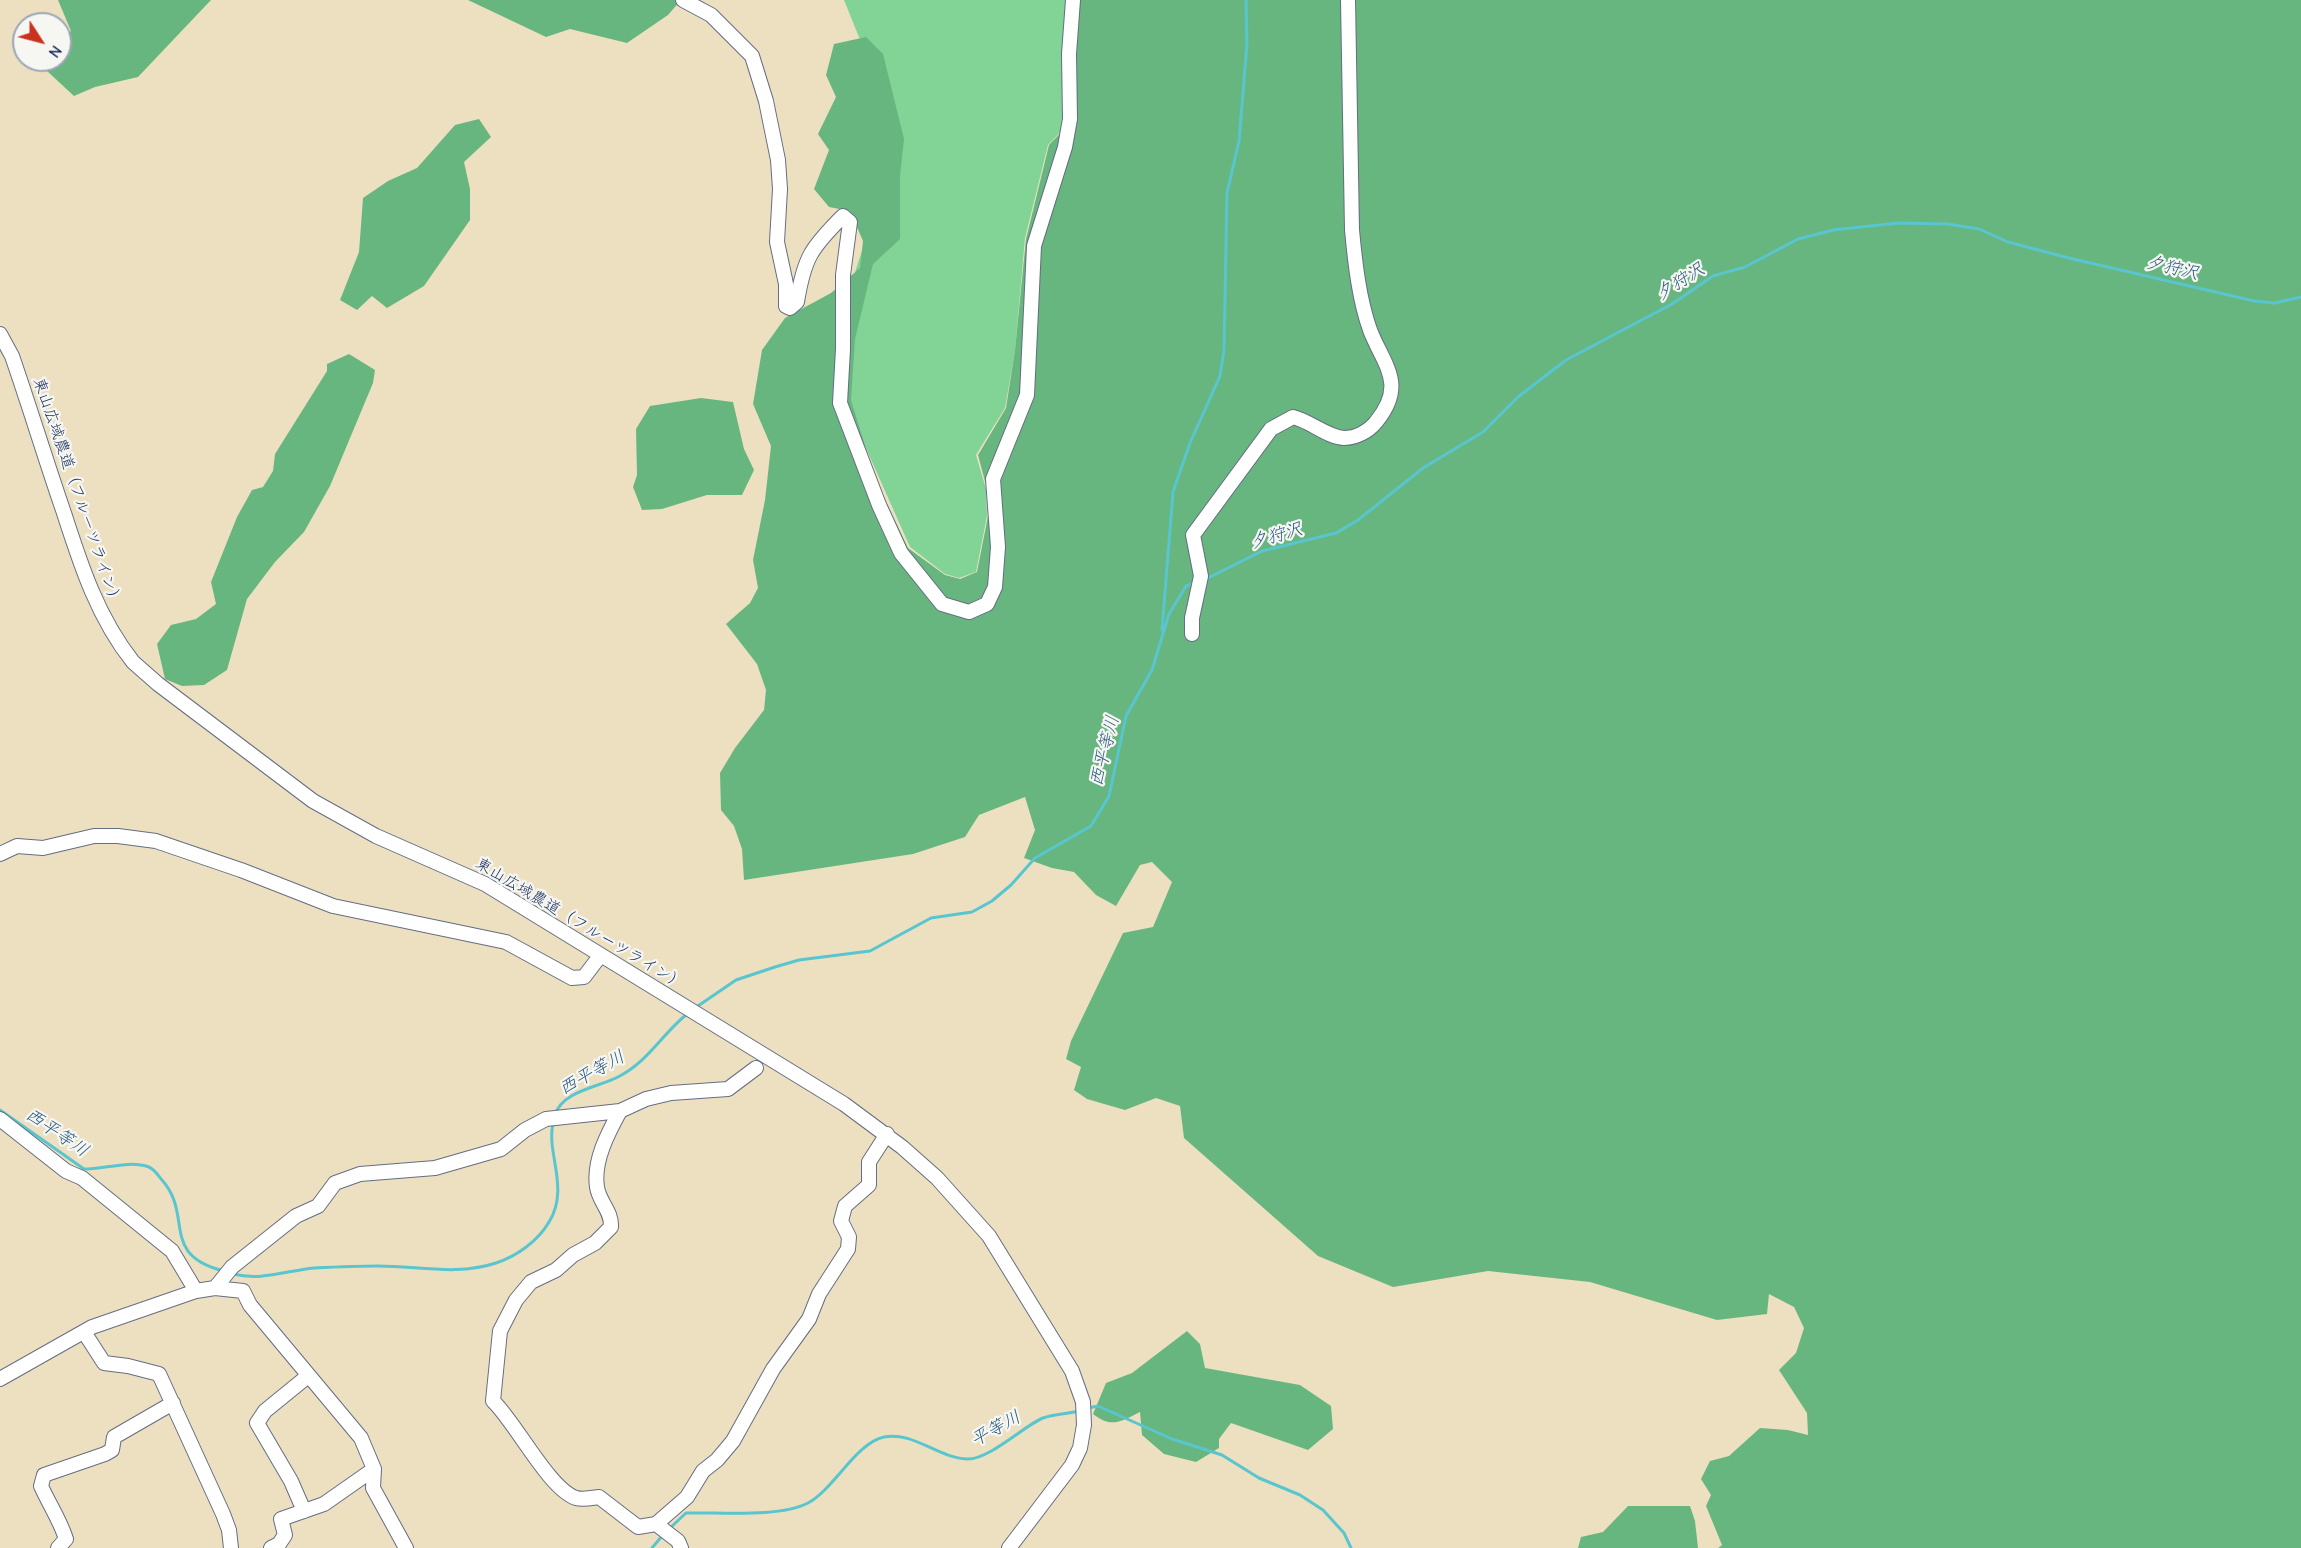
<!DOCTYPE html>
<meta charset="utf-8">
<style>
body{margin:0}
#map{position:relative;width:2301px;height:1548px;overflow:hidden;background:#ede0c1;font-family:"Comic Neue",sans-serif}
canvas{display:block}
.north{position:absolute;left:12px;top:12px;width:60px;height:60px;box-sizing:border-box;background:#f6f6f2;border:2px solid #9ea6b7;border-radius:50%;rotate:126deg;font-size:16px;font-weight:700;line-height:24px;text-align:center;color:#1b2f5e}
.north::after{content:'';display:block;margin:auto;width:21px;height:27px;background:#c8321e;clip-path:polygon(50% 0,100% 100%,50% 72%,0 100%)}
</style>
<div id="map">
<canvas width="2301" height="1548"></canvas>
<div class="north">N</div>
</div>
<script>
const g = document.querySelector('canvas').getContext('2d');
g.lineJoin = 'round';
function fillPath(path, color) { g.fillStyle = color; g.fill(path, 'evenodd'); }
function stroke(path, color, width, dash) { g.strokeStyle = color; g.lineWidth = width; g.lineCap = dash ? 'butt' : 'round'; g.setLineDash(dash || []); g.stroke(path); }
function write(font, color, halo, rows, align = 'center') {
  g.font = font + ' "Comic Neue","Klee One",sans-serif'; g.lineWidth = 4.5; g.setLineDash([]); g.textBaseline = 'middle'; g.strokeStyle = halo; g.fillStyle = color; for (const [text, x, y, turn = 0] of rows) {
    g.save(); g.translate(x, y); g.rotate((+turn || 0) * Math.PI / 180); g.textAlign = isNaN(turn) ? turn : align; if (halo) g.strokeText(text, 0, 0); g.fillText(text, 0, 0); g.restore();
  }
}
fillPath(new Path2D(`
 M 844,0 L 1068,0 L 1068,124 L 1048,145 L 1025,238 L 1015,351 L 1005,408 L 976,455 L 986,489 L 987,516 L 976,572 L 959,578 L 945,574 L 910,547 L 844,399 L 848,294 L 875,210 L 865,52 Z`), '#81d496');
fillPath(new Path2D(`
 M 58,0 L 211,0 L 138,77 L 95,87 L 74,96 L 47,71 L 44,60 L 60,60 L 60,38 L 71,31 Z
 M 468,0 L 681,0 L 668,15 L 627,43 L 570,29 L 546,37 Z
 M 1069,0 L 2301,0 L 2301,1548 L 1718,1548 L 1722,1545 L 1706,1506 L 1711,1495 L 1701,1479 L 1710,1461 L 1729,1456 L 1760,1428 L 1788,1430 L 1808,1435 L 1807,1413 L 1779,1370 L 1796,1353 L 1804,1328 L 1794,1307 L 1769,1294 L 1767,1314 L 1717,1320 L 1590,1282 L 1488,1271 L 1393,1287 L 1318,1256 L 1184,1138 L 1180,1106 L 1156,1098 L 1125,1110 L 1087,1099 L 1074,1090 L 1081,1067 L 1066,1059 L 1071,1041 L 1123,933 L 1153,927 L 1172,882 L 1152,862 L 1140,865 L 1116,906 L 1096,895 L 1074,872 L 1052,868 L 1024,858 L 1035,830 L 1025,797 L 979,815 L 965,837 L 913,854 L 744,880 L 742,849 L 734,826 L 721,810 L 720,773 L 735,748 L 764,710 L 766,690 L 757,664 L 726,624 L 750,603 L 758,588 L 753,560 L 765,500 L 771,446 L 753,404 L 762,350 L 785,318 L 831,293 L 860,268 L 863,241 L 850,211 L 829,207 L 814,189 L 829,150 L 818,134 L 836,97 L 826,75 L 834,44 L 866,37 L 883,54 L 904,139 L 900,176 L 900,239 L 873,264 L 855,339 L 851,400 L 875,478 L 908,548 L 945,575 L 960,579 L 977,572 L 988,516 L 987,489 L 978,455 L 1006,408 L 1015,350 L 1026,239 L 1049,145 L 1068,125 Z
 M 479,119 L 491,137 L 464,162 L 470,189 L 470,220 L 424,286 L 387,308 L 372,296 L 357,310 L 340,300 L 359,252 L 363,198 L 388,181 L 417,168 L 455,125 Z
 M 349,354 L 375,370 L 373,383 L 330,486 L 304,532 L 275,562 L 247,599 L 227,670 L 204,685 L 182,686 L 165,679 L 157,644 L 171,625 L 196,619 L 216,604 L 211,582 L 237,517 L 252,490 L 263,487 L 273,471 L 275,454 L 327,371 L 327,364 Z
 M 701,398 L 733,402 L 744,449 L 754,470 L 742,495 L 707,495 L 662,509 L 642,510 L 633,487 L 637,475 L 636,429 L 650,406 Z
 M 1187,1331 L 1200,1344 L 1205,1368 L 1300,1385 L 1331,1406 L 1333,1429 L 1308,1450 L 1231,1423 L 1219,1439 L 1219,1448 L 1196,1462 L 1164,1454 L 1142,1435 L 1140,1412 C 1121,1421 1112,1429 1093,1414 L 1106,1383 L 1132,1373 Z
 M 1628,1506 L 1690,1506 L 1695,1521 L 1698,1548 L 1578,1548 L 1581,1537 L 1603,1532 Z`), '#68b67f');
stroke(new Path2D(`
 M 1204,580 L 1262,551 L 1336,533 L 1358,520 L 1423,468 L 1483,432 L 1518,397 L 1566,360 L 1672,304 L 1713,276 L 1745,267 L 1798,239 L 1833,230 L 1898,223 L 1948,224 L 1979,229 L 2008,242 L 2069,258 L 2254,301 L 2275,303 L 2301,297
 M 1162,630 L 1173,492 L 1190,443 L 1220,376 L 1224,350 L 1227,193 L 1239,141 L 1247,44 L 1246,0
 M 695,1008 L 736,980 L 775,967 L 799,960 L 870,951 L 931,918 L 972,912 L 992,901 L 1011,885 L 1035,858 L 1091,826 L 1109,796 L 1126,716 L 1152,670 L 1169,614 L 1186,586 L 1194,583
 M 0,1110 L 84,1169 C 105,1169 129,1160 149,1167 C 154,1169 158,1175 162,1180 C 194,1216 159,1255 224,1271
 M 555,1115 C 562,1091 599,1087 618,1077 C 648,1062 662,1034 687,1014
 M 233,1274 C 261,1281 285,1271 314,1268 C 335,1267 357,1266 378,1266 C 418,1266 457,1276 496,1263 C 517,1256 538,1241 549,1222 C 570,1189 546,1152 553,1124
 M 1088,1408 L 1098,1406 L 1172,1439 L 1222,1455 L 1259,1478 L 1300,1495 L 1323,1510 L 1344,1533 L 1351,1548
 M 669,1529 L 686,1513 C 719,1512 779,1518 808,1503 C 834,1489 856,1443 884,1437 C 913,1431 938,1458 967,1459 C 989,1460 1025,1425 1043,1418 C 1054,1414 1067,1414 1079,1411
 M 652,1548 L 662,1536`), '#58c5cf', 3);
const minor = new Path2D(`
 M 683,0 L 711,15 L 752,56 L 766,101 L 778,160 L 780,189 L 777,242 L 786,284 L 786,306 L 790,308 L 797,302 C 804,258 811,248 843,216 L 850,222 L 843,275 L 843,349 L 840,403 L 879,505 L 901,553 L 942,604 L 969,612 L 987,604 L 995,587 L 998,547 L 993,479 L 1027,395 L 1034,246 L 1065,147 L 1070,119 L 1069,54 L 1073,0
 M 0,334 L 12,356 C 30,408 46,461 64,513 C 81,566 98,618 133,662 L 158,684 L 313,801 L 376,836 L 485,884 L 844,1104 L 902,1147 L 937,1178 L 989,1236 L 1072,1371 L 1083,1402 L 1084,1425 L 1080,1448 L 1072,1465 L 1009,1548
 M 1192,634 L 1192,618 L 1201,576 L 1193,535 L 1271,429 L 1293,417 C 1310,421 1327,437 1344,438 C 1356,438 1369,431 1376,422 C 1407,384 1384,366 1370,330 C 1359,299 1355,262 1352,230 L 1348,0
 M 0,854 L 17,846 L 43,848 L 94,836 L 118,836 L 156,841 L 241,870 L 333,906 L 506,942 L 572,978 L 584,977 L 600,956
 M 620,1111 C 608,1133 593,1161 597,1187 C 599,1202 612,1211 611,1227 L 595,1243 L 573,1255 L 556,1270 L 531,1282 L 516,1300 L 500,1331 L 493,1401 C 516,1423 549,1489 576,1498 C 583,1500 592,1498 599,1497 L 638,1527 L 656,1524 L 687,1497 L 703,1471 L 717,1460 L 733,1441 L 773,1369 L 809,1319 L 819,1294 L 848,1249 L 849,1237 L 841,1221 L 845,1206 L 869,1185 L 869,1162 L 887,1134
 M 0,1119 L 66,1171 L 82,1178 L 172,1251 L 196,1291
 M 215,1288 L 243,1291 L 250,1305 L 361,1438 L 374,1469 L 373,1488 L 406,1548
 M 84,1332 L 104,1363 L 128,1366 L 159,1374 L 223,1514 L 229,1530 L 231,1548
 M 0,1379 L 92,1327 L 196,1291 L 215,1288 L 232,1267 L 296,1216 L 318,1206 L 335,1183 L 360,1174 L 435,1168 L 501,1149 L 525,1130 L 546,1119 L 620,1111 L 646,1099 L 671,1093 L 728,1089 L 756,1068
 M 304,1511 L 291,1481 L 257,1423 L 265,1411 L 308,1376
 M 656,1524 L 678,1541 L 681,1548
 M 58,1548 L 66,1539 C 60,1520 49,1504 41,1486 L 44,1475 L 105,1454 L 112,1450 L 114,1437 L 173,1403
 M 271,1548 L 279,1544 L 285,1535 L 281,1519 L 324,1504 L 374,1469`);
stroke(minor, '#646d81', 16);
stroke(minor, '#fff', 14);
write('16px', '#1b2f5e', '#f6f6f2', [
 ["東山広域農道（フルーツライン）",77,492,71],
 ["東山広域農道（フルーツライン）",580,924,31]
]);
write('italic 18px', '#2d5c80', '#f6f6f2', [
 ["夕狩沢",2172,268,13],
 ["夕狩沢",1680,282,-32],
 ["夕狩沢",1276,536,-16],
 ["西平等川",1105,751,-76],
 ["西平等川",592,1073,-29],
 ["西平等川",57,1133,34],
 ["平等川",996,1429,-29]
]);
</script>
